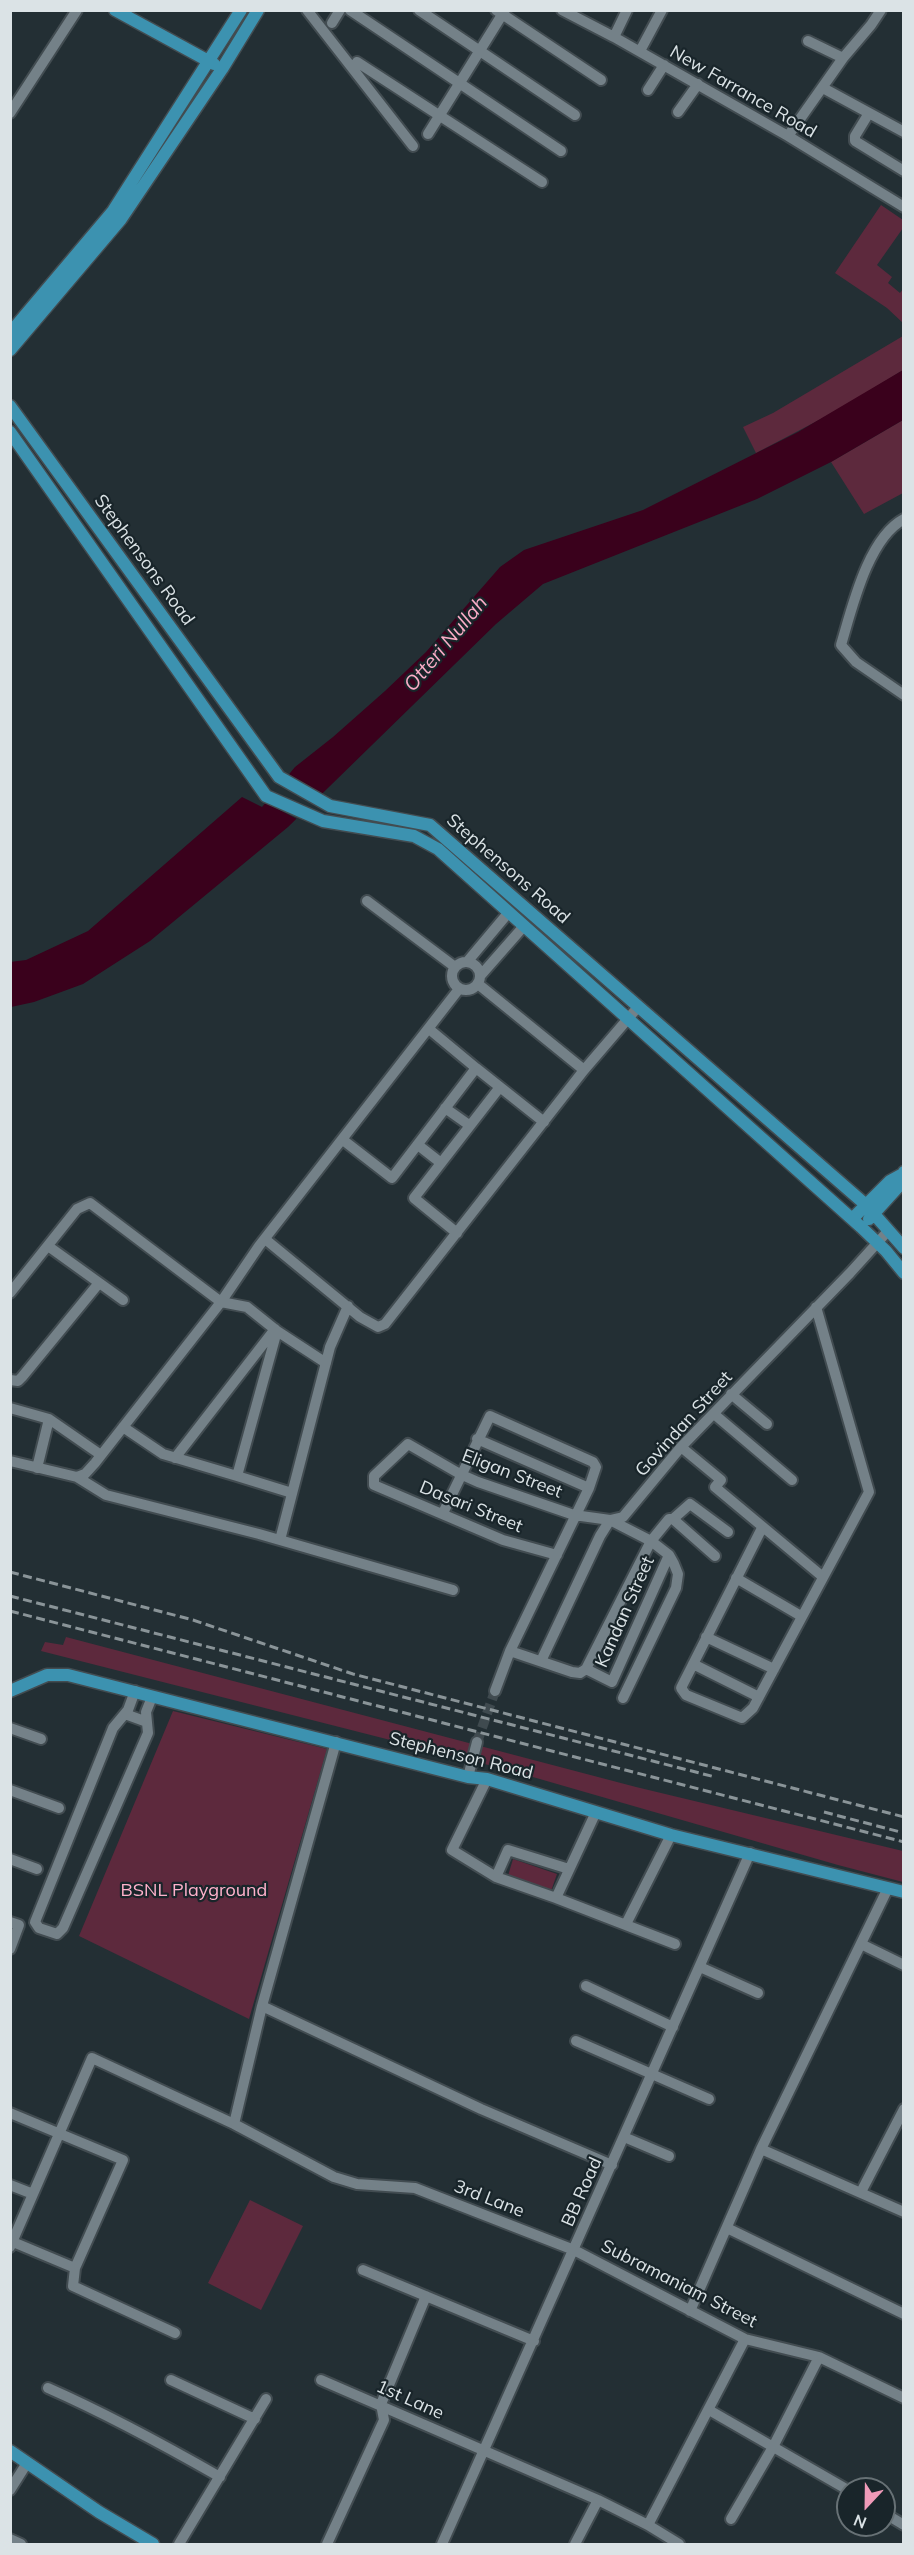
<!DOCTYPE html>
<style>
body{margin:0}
#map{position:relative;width:914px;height:2555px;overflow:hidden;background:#232f34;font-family:Mulish,sans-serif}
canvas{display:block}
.frame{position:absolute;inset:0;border:12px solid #dbe3e6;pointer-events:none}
.north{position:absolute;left:836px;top:2477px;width:60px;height:60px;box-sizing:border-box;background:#19252a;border:2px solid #677175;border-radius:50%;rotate:202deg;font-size:16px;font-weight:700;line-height:24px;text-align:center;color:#dbe3e6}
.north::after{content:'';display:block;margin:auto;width:21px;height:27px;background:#ef9ab8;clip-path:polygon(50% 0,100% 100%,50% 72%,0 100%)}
</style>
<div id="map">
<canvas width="914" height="2555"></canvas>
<div class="frame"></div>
<div class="north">N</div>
</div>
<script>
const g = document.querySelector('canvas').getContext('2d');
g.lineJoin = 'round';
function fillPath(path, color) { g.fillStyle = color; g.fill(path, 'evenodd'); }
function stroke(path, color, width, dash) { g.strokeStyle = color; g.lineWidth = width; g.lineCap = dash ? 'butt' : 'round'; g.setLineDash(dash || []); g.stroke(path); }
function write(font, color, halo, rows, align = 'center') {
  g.font = font + ' Mulish,sans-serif'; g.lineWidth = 4.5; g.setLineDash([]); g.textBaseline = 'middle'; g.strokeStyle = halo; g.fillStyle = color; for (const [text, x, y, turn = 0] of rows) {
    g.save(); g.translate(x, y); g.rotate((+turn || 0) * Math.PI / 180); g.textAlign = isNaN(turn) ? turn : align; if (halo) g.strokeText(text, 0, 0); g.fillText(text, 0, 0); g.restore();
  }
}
fillPath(new Path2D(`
 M 881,205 L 903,220 L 903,228 L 877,265 L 892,277 L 888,283 L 900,293 L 903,289 L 903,323 L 887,308 L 835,273 Z
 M 903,336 L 903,370 L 842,408 L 756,453 L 743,427 L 773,413 Z
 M 903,420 L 903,493 L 864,514 L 831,462 Z
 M 66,1637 L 636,1787 L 903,1851 L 903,1882 L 838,1865 L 512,1771 L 41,1651 L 45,1642 L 63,1645 Z
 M 173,1711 L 327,1749 L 249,2019 L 79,1936 Z
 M 513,1859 L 557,1874 L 550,1894 L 507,1879 Z
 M 250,2200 L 303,2226 L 261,2310 L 208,2283 Z`), '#5d293d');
fillPath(new Path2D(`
 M 903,370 L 903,420 L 831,462 L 757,499 L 543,584 L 496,624 L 288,827 L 150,941 L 83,984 L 34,1002 L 11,1007 L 10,962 L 26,960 L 88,931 L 242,797 L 262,807 L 295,767 L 333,737 L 385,691 L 426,652 L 500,567 L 524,550 L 643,510 L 798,432 Z`), '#3a011c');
fillPath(new Path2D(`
 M 285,774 L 325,795 L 299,820 L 266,803 Z`), '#232f34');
stroke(new Path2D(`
 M 477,1742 L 495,1691`), '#3f4a4f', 10, [10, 5]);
const minor = new Path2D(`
 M 307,10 L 413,146
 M 350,10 L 561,151
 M 419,10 L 575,115
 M 496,10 L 601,80
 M 562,10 L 614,37 L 788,136 L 904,207
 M 332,23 L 340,10
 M 614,37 L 627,10
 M 808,41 L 843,58
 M 640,51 L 662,10
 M 357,62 L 542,182
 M 823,88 L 904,132
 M 648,90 L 664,65
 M 678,112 L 698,84
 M 10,113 L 77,10
 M 869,113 L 855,136 L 855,141 L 904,171
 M 428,134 L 505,10
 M 788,136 L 843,58 L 871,25 L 881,10
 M 904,519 C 868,538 852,608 841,645 L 856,662 L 904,695
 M 367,901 L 455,967
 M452 976a14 14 0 1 1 28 0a14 14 0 1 1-28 0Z
 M 467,962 L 509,912
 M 481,975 L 524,926
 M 478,984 L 584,1070
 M 476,1068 L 544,1122
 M 445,1108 L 469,1125
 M 343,1140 L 392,1178 L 476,1068 L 429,1029
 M 418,1145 L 441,1163
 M 457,1233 L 414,1198 L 500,1087
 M 265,1239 L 360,1317 L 378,1327 L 385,1324 L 584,1070 L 638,1007
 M 48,1246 L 123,1300
 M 10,1293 L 77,1209 L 90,1203 L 221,1302 L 95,1463 L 85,1474 L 77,1477
 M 277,1331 L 326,1363
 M 10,1380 L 18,1381 L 22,1377 L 99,1283
 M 731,1394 L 767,1424
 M 10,1408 L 49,1419 L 101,1455
 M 714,1414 L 792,1480
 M 123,1427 L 163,1454 L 237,1476 L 277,1331 L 247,1307 L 221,1302 L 259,1246 L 459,989
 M 477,1439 L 589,1488
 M 681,1447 L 721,1480 L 715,1487 L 823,1577
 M 175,1458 L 275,1329
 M 10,1461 L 77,1477 L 106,1495 L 259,1534 L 453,1590
 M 37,1468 L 49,1419
 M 237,1476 L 292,1493
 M 443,1513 L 490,1416 L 593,1462 L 596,1467 L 589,1488 L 510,1651 L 495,1691
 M 673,1519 L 715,1556
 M 762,1528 L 681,1688 L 686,1695 L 742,1718 L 753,1708 L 869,1492 L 816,1307
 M 280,1540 L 330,1347 L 348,1306
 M 557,1555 L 503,1540 L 374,1485 L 374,1476 L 408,1444 L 460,1474 L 478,1482 L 574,1515 L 610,1520 L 651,1541 L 669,1555 L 674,1564 L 678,1574 L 676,1588 L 623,1698
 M 736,1578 L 801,1616
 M 706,1637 L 774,1669
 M 510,1651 L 572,1672 L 580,1673 L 586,1669 L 651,1541 L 669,1519 L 673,1519 L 690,1504 L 728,1532
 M 541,1661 L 600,1536 L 610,1520 L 623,1517 L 681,1447 L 850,1273 L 888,1231
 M 693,1664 L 759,1697
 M 586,1669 L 612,1682 L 669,1555
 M 135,1691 L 128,1710 L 113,1728 L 35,1922 L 39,1928 L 57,1934 L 63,1928 L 148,1733 L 146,1712 L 152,1697
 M 125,1714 L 147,1722
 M 10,1728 L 41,1739
 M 468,1777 L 477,1742
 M 487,1779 L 452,1850 L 496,1877 L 556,1898 L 675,1944
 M 10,1790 L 59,1808
 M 10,1859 L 37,1869
 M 496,1877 L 508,1850 L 569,1869
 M 556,1898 L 596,1812
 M 10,1922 L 19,1925 L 10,1949
 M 626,1924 L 671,1835
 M 861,1944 L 904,1965
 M 700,1967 L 758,1993
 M 586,1986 L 673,2027
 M 262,2006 L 481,2109 L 612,2165
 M 576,2041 L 709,2099
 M 10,2113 L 123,2160 L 75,2268
 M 234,2124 L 262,2006 L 336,1742
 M 624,2137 L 669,2156
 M 761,2149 L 904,2212
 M 10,2185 L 33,2194
 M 861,2192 L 904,2109
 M 727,2228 L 904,2314
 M 13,2242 L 75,2268 L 73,2286 L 175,2333
 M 10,2247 L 92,2058 L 234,2124 L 334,2177 L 357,2184 L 415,2188 L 574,2250 L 745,2339 L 819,2357 L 904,2398
 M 363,2270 L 534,2341
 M 690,2311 L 761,2149 L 888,1888
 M 171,2380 L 255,2419
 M 321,2380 L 598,2500 L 648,2525 L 679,2544
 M 48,2388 C 107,2414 164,2445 220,2477
 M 709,2410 L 848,2490
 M 10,2490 L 27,2463
 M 884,2513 L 904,2525
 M 731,2519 L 773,2447 L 819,2357
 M 648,2525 L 745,2339
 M 10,2539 L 21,2544
 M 179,2544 L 266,2399
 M 327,2544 L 384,2420 L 381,2404 L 426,2296
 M 442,2544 L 750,1853
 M 575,2544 L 598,2500`);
const major = new Path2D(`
 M 115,10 L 214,64
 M 10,333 L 113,211 L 241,10
 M 10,350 L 121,219 L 222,69 L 258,10
 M 10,406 L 279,777 L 330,806 L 430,825 L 866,1205 L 904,1248
 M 10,432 L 266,796 L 323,821 L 414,836 L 438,849 L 861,1227 L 886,1251 L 904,1273
 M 852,1219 L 890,1181 L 901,1175
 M 869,1219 L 898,1187 L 904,1172
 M 10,1691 L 47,1675 L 68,1675 L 468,1777 L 487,1779 L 671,1835 L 904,1892
 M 10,2451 L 99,2512 L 153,2544`);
stroke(minor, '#424c51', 14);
stroke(major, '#424c51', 15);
stroke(minor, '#748188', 10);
stroke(major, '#3c92b0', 12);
stroke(new Path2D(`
 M 10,1572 L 193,1620 L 353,1674 L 904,1817
 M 10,1596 L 715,1777
 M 10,1611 L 904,1842
 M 824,1812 L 904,1833`), '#8a9498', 3, [9, 4.5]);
write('18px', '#dbe3e6', '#19252a', [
 ["New Farrance Road",743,92,30],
 ["Stephensons Road",144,560,54],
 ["Stephensons Road",508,869,41],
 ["Govindan Street",684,1424,-48],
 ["Eligan Street",512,1474,21],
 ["Dasari Street",471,1507,22],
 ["Kandan Street",625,1612,-66],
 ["Stephenson Road",461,1756,14],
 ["BB Road",582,2192,-66],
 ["3rd Lane",489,2199,21],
 ["Subramaniam Street",679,2284,27],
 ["1st Lane",410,2400,24]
]);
write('18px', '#ffb1cb', '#19252a', [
 ["BSNL Playground",194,1891]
]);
write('italic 20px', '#fbadc7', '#19252a', [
 ["Otteri Nullah",446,644,-50]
]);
</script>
